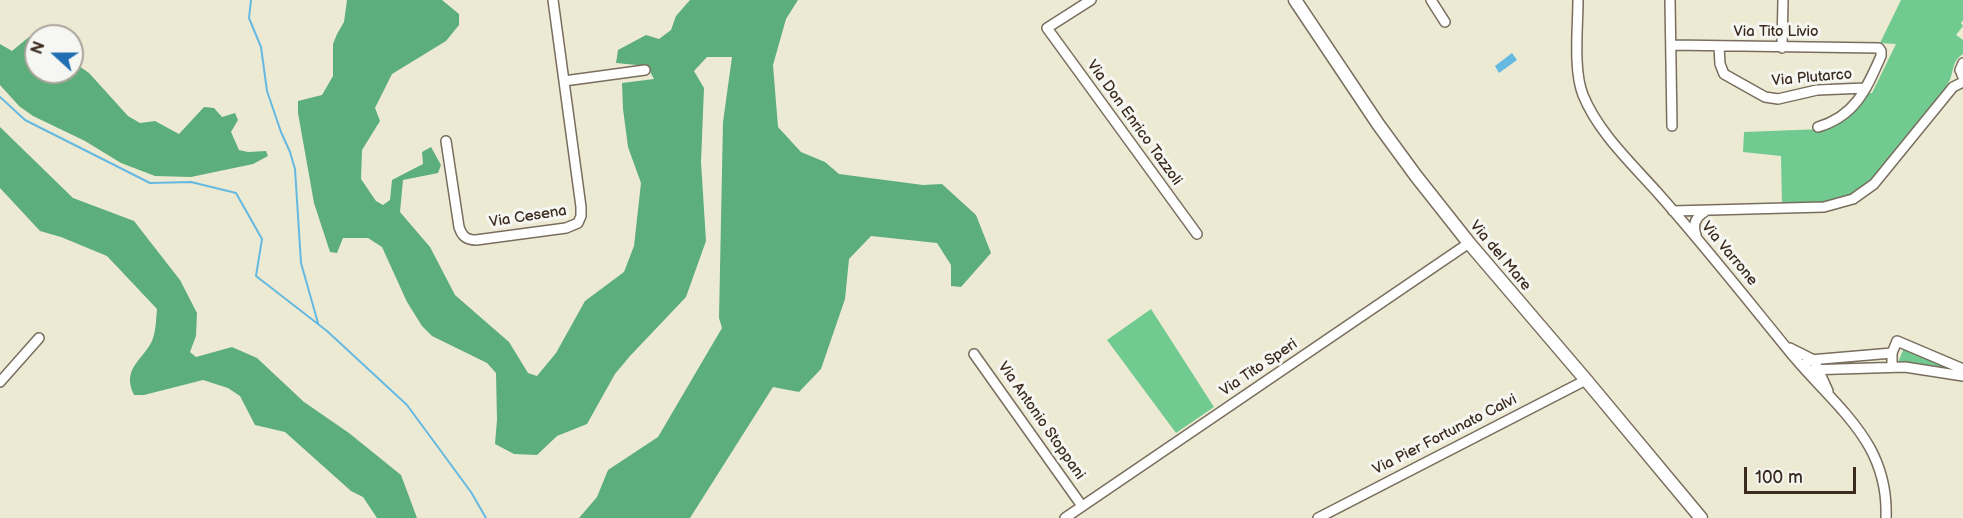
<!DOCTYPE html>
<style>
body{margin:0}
#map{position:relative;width:1963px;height:518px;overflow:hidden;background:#edead4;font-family:"Balsamiq Sans",sans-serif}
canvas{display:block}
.north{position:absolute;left:24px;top:24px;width:60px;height:60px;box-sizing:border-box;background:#f6f6f2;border:2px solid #aba49d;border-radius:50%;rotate:291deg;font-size:16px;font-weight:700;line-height:24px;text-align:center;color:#3b2a1e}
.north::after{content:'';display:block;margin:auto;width:21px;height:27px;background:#1f6fb2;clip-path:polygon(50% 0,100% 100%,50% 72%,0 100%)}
.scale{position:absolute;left:1744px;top:467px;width:112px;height:27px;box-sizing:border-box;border:3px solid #3b2a1e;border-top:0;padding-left:8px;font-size:18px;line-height:21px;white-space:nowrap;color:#3b2a1e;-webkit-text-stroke:4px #f6f6f2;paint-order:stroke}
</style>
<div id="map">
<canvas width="1963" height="518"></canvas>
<div class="north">N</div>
<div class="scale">100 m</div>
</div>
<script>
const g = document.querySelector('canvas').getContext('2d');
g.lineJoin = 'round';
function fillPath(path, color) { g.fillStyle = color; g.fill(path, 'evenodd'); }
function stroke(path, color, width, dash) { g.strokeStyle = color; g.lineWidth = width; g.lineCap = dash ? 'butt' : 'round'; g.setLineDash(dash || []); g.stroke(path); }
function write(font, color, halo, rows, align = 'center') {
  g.font = font + ' "Balsamiq Sans",sans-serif'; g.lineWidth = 6; g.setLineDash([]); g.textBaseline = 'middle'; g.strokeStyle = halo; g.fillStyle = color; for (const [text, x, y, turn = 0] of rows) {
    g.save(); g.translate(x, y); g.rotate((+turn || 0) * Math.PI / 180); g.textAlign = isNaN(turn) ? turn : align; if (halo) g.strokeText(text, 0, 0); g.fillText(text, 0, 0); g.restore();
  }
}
fillPath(new Path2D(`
 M 1901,0 L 1963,0 L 1963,20 L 1961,23 L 1963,26 L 1956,35 L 1963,40 L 1963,54 C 1950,62 1955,74 1947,85 C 1936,101 1923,117 1910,132 C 1893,154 1875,183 1850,195 C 1829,205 1804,204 1782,205 L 1781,156 L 1743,152 L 1744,132 L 1822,129 L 1864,93 L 1872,93 L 1896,44 L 1880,43 Z
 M 1151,309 L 1214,407 L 1176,433 L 1107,340 Z
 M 1905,345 L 1954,367 L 1953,370 L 1909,363 L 1897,365 Z`), '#71ca90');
fillPath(new Path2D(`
 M 347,0 L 442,0 L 459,14 L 459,25 L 446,41 L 392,74 L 375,108 L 380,121 L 362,150 L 361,179 L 376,201 L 383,205 L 390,200 L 392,180 L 423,164 L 422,152 L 431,147 L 441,165 L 438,173 L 403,180 L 400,212 L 430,247 L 455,295 L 509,342 L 528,373 L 537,376 L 556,353 L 585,301 L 624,272 L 634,246 L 641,183 L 628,147 L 623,109 L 622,83 L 654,79 L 647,66 L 616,63 L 618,50 L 646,35 L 659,39 L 671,30 L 676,16 L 690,0 L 798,0 L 786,19 L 773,65 L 778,127 L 801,152 L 825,162 L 839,174 L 923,185 L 942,184 L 976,215 L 991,253 L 961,287 L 951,286 L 951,265 L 937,243 L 871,236 L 849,259 L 845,299 L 821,369 L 799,392 L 773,387 L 690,518 L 579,518 L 597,497 L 608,470 L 658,437 L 722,328 L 719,318 L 723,122 L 732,57 L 707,57 L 694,71 L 704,88 L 701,162 L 706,241 L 686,297 L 630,356 L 615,374 L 587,424 L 557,436 L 537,455 L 514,454 L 495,444 L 497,420 L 496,373 L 487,363 L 432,336 L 422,326 L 407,302 L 382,247 L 368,238 L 343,238 L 337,253 L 330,252 L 314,203 L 298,113 L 298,101 L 322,95 L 333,76 L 333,44 L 337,34 L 344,22 Z
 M 29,37 L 36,38 L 36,72 L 72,72 L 72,61 L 89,73 L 128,116 L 140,123 L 155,121 L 179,134 L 204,107 L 214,108 L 222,117 L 235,113 L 238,120 L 231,132 L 239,150 L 248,152 L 266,151 L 268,156 L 253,164 L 191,177 L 155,176 L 121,163 L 85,141 L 33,116 L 19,106 L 0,85 L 0,44 L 12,51 Z
 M 0,127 L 73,198 L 134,221 L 180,280 L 197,313 L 196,336 L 190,352 L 196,357 L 232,347 L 257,358 L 304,402 L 349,433 L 401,475 L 417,518 L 377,518 L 363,497 L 351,491 L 285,432 L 255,425 L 240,396 L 228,388 L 203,380 L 144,395 L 134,395 C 122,370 140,362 151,343 C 156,334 156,319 157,309 L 107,256 L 61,237 L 40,231 L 0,188 Z`), '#5cae7a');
fillPath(new Path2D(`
 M 1512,53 L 1517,60 L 1499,73 L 1495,66 Z`), '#65b9e1');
stroke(new Path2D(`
 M 251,0 L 249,18 L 261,47 L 267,91 L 281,132 L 290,152 L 295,169 L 301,263 L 318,323
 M 0,97 L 25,120 L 150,183 L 191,182 L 236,193 L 262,239 L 256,276 L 327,331 L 407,405 L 471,492 L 486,518`), '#65b9e1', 2);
const minor = new Path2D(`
 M 1091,0 L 1047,28 L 1197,234
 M 1431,0 L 1445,22
 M 1578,0 C 1578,27 1573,70 1583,95 C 1598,132 1631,163 1657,192 C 1705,246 1749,302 1794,357 C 1819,387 1851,414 1870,448 C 1882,470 1887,493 1886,518
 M 1670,0 L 1672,126
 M 1671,45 L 1879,48 L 1881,51 L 1881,56 C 1866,90 1855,116 1818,127
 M 1719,46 L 1720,64 L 1724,74 L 1765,97 L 1778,99 L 1817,90 L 1866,88
 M 1782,48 L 1783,0
 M 1963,63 L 1960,70 L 1963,77
 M 564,81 L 645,70
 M 446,141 L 459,227 C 462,236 466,240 476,240 L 566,228 L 578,223 L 581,216 L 581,207 L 553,0
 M 1673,211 L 1824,207 L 1853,199 L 1874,184 L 1953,87 L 1963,82
 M 1696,235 C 1692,224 1696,216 1706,211
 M 1790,348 L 1814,360 L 1828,391
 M 974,354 L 1082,506
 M 1892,367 L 1892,353 L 1897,341 L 1963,369
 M 1804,368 L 1806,363 L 1810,360 L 1892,353
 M 1806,370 L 1905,367 L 1963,376
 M 0,382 L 39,338
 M 1065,518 L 1469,243
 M 1318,518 L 1586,380`);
const major = new Path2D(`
 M 1295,0 L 1378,124 L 1416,176 L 1469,243 L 1586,380 L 1701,518`);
stroke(minor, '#796d5e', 12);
stroke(major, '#796d5e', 15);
stroke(minor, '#fff', 9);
stroke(major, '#fff', 12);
write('15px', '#3b2a1e', '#f6f6f2', [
 ["Via Tito Livio",1776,32],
 ["Via Plutarco",1812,78,-5],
 ["Via Don Enrico Tazzoli",1134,123,54],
 ["Via Cesena",528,217,-9],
 ["Via Varrone",1729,254,50],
 ["Via del Mare",1500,256,50],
 ["Via Tito Speri",1259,368,-34],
 ["Via Antonio Stoppani",1041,421,55],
 ["Via Pier Fortunato Calvi",1445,435,-27]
]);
</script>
